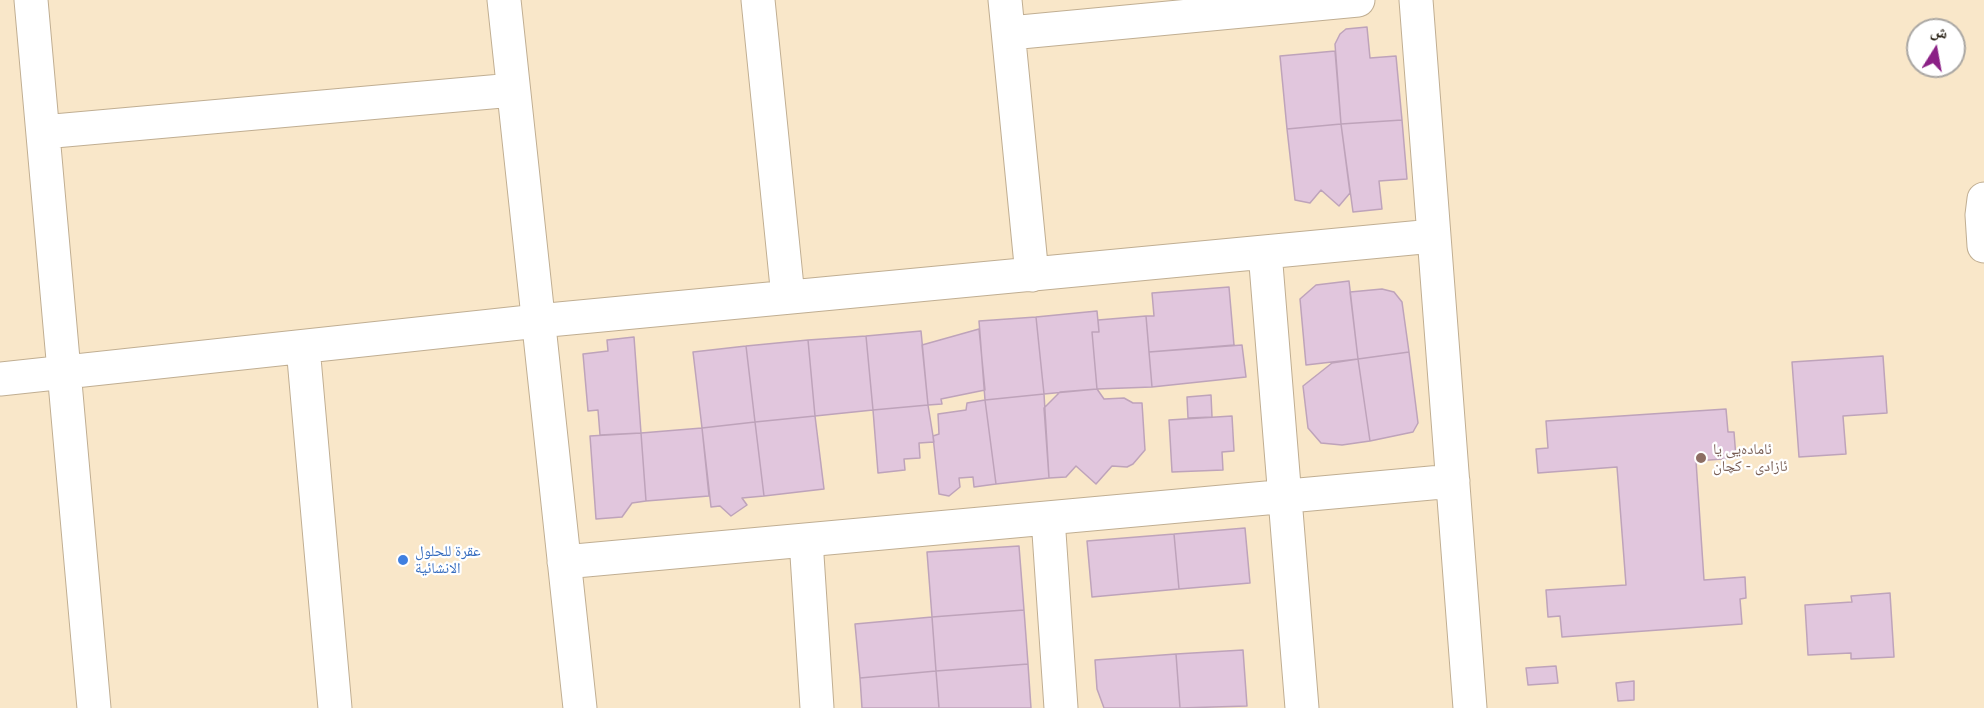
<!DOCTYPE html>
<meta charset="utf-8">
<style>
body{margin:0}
#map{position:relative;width:1984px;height:708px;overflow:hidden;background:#f9e7c9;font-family:"Public Sans","Noto Naskh Arabic",sans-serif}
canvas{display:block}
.north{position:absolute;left:1906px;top:18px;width:60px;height:60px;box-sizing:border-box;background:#fff;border:2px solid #aaa7a3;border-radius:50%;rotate:11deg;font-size:16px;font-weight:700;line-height:24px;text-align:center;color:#2b2419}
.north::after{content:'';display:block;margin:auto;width:21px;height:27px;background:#8b2186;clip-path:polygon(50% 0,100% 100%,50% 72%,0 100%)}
</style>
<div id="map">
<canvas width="1984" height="708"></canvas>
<div class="north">ش</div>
</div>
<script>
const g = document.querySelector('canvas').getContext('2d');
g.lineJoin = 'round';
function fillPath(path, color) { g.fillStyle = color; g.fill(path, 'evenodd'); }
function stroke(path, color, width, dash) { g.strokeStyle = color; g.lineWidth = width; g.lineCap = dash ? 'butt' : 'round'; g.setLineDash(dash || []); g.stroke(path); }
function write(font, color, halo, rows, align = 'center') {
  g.font = font + ' "Public Sans","Noto Naskh Arabic",sans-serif'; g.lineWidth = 4.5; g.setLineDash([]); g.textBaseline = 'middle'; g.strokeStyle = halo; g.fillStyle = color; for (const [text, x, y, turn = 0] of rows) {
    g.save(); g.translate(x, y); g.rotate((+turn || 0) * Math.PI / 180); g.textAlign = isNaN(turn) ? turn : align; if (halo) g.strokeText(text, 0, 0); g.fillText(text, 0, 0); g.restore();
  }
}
const building = new Path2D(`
 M 1367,27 L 1370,58 L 1396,56 L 1402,120 L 1341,124 L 1335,44 L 1340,34 L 1346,29 Z
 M 1335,51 L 1341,124 L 1287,129 L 1280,56 Z
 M 1402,120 L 1407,179 L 1379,181 L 1382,209 L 1353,212 L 1341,124 Z
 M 1341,124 L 1350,193 L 1339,206 L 1321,190 L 1310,203 L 1295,200 L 1287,129 Z
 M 1349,281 L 1358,359 L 1306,365 L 1300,299 L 1316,285 Z
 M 1229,287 L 1234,345 L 1149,352 L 1146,316 L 1154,316 L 1152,293 Z
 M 1382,289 L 1394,292 L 1402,302 L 1409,352 L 1358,359 L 1350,292 Z
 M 1097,311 L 1099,332 L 1092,332 L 1097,389 L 1044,394 L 1036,317 Z
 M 1146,316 L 1152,387 L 1097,389 L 1092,332 L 1099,332 L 1098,320 Z
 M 1036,317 L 1044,394 L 985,400 L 979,321 Z
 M 979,329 L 985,390 L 941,399 L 942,404 L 928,405 L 922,345 Z
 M 921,331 L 928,405 L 873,410 L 866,336 Z
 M 866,336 L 873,410 L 815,416 L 808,340 Z
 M 634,337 L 641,433 L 600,435 L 598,410 L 588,411 L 583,354 L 608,351 L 607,340 Z
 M 808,340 L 815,416 L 755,422 L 746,346 Z
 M 1242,345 L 1246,377 L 1152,387 L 1149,352 Z
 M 746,346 L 755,422 L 702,428 L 693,352 Z
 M 1409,352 L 1418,423 L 1413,432 L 1370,441 L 1358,359 Z
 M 1883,356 L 1887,413 L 1843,416 L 1846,454 L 1799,457 L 1792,362 Z
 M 1358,359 L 1370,441 L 1342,445 L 1321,443 L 1308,428 L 1303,386 L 1332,363 Z
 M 1097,389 L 1104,399 L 1124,398 L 1133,403 L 1142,403 L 1145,450 L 1133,464 L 1127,467 L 1112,466 L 1096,484 L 1076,466 L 1066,477 L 1049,478 L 1044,408 L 1060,392 Z
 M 1044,394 L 1049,478 L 996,484 L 985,400 Z
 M 1211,395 L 1212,417 L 1188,418 L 1187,397 Z
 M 985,400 L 996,484 L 974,487 L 973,477 L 959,478 L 960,487 L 949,496 L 939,494 L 933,436 L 939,434 L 938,414 L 966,410 L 967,403 Z
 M 928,405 L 934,442 L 919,443 L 920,458 L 904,459 L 905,470 L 878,473 L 873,410 Z
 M 1726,409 L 1728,432 L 1734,432 L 1736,458 L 1696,461 L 1704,580 L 1745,577 L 1746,598 L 1740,599 L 1742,624 L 1562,637 L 1560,616 L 1548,617 L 1546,590 L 1626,585 L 1617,467 L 1538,473 L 1536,449 L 1548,448 L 1546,421 Z
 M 815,416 L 824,489 L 764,496 L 755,422 Z
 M 1232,416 L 1234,451 L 1222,452 L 1223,470 L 1172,472 L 1169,420 Z
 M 755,422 L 764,496 L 742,498 L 747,505 L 731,516 L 720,506 L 711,507 L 702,428 Z
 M 702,428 L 709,496 L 646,501 L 641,433 Z
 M 641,433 L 646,501 L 632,503 L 622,517 L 596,519 L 590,436 Z
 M 1245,528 L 1250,583 L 1179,589 L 1174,534 Z
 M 1174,534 L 1179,589 L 1092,597 L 1087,541 Z
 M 1019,546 L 1024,610 L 932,617 L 927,552 Z
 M 1890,593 L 1894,657 L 1851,659 L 1851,653 L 1808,655 L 1805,605 L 1852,602 L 1851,596 Z
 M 1024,610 L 1028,664 L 936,671 L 932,617 Z
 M 932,617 L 936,671 L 860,678 L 855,624 Z
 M 1243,650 L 1247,706 L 1180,708 L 1176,654 Z
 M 1176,654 L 1180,708 L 1104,708 L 1097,689 L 1095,660 Z
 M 1028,664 L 1031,708 L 939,708 L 936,671 Z
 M 1556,666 L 1558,683 L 1528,685 L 1526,668 Z
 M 936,671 L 939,708 L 862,708 L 860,678 Z
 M 1634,681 L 1634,700 L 1618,701 L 1616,683 Z`);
fillPath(building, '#e1c6dd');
stroke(building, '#bea3ba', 1.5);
const minor = new Path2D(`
 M 31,0 L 94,708
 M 504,0 L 580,708
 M 758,0 L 788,297
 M 1005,0 L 1032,275
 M 1416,0 L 1470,708
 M 1010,33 L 1358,0
 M 43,132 L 513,90
 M 1984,199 L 1982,215 L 1984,246
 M 1265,252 L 1302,708
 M 303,347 L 335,708
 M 0,379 L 538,321 L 1433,236
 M 1048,518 L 1061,708
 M 806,540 L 817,708
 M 564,562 L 1453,481`);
stroke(minor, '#c0ae92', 35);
stroke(minor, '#fff', 33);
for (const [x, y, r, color] of [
 [1701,458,6,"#8d6e63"],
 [403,560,6,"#3f7fe0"]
]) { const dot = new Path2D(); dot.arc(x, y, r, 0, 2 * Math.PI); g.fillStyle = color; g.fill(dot); stroke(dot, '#fff', 2); }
write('15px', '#785e54', '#fff', [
 ["ئامادەیی یا",1713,449],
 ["ئازادی - کچان",1713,466]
], 'left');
write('15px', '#366cbe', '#fff', [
 ["عقرة للحلول",415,551],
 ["الانشائیة",415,568]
], 'left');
</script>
